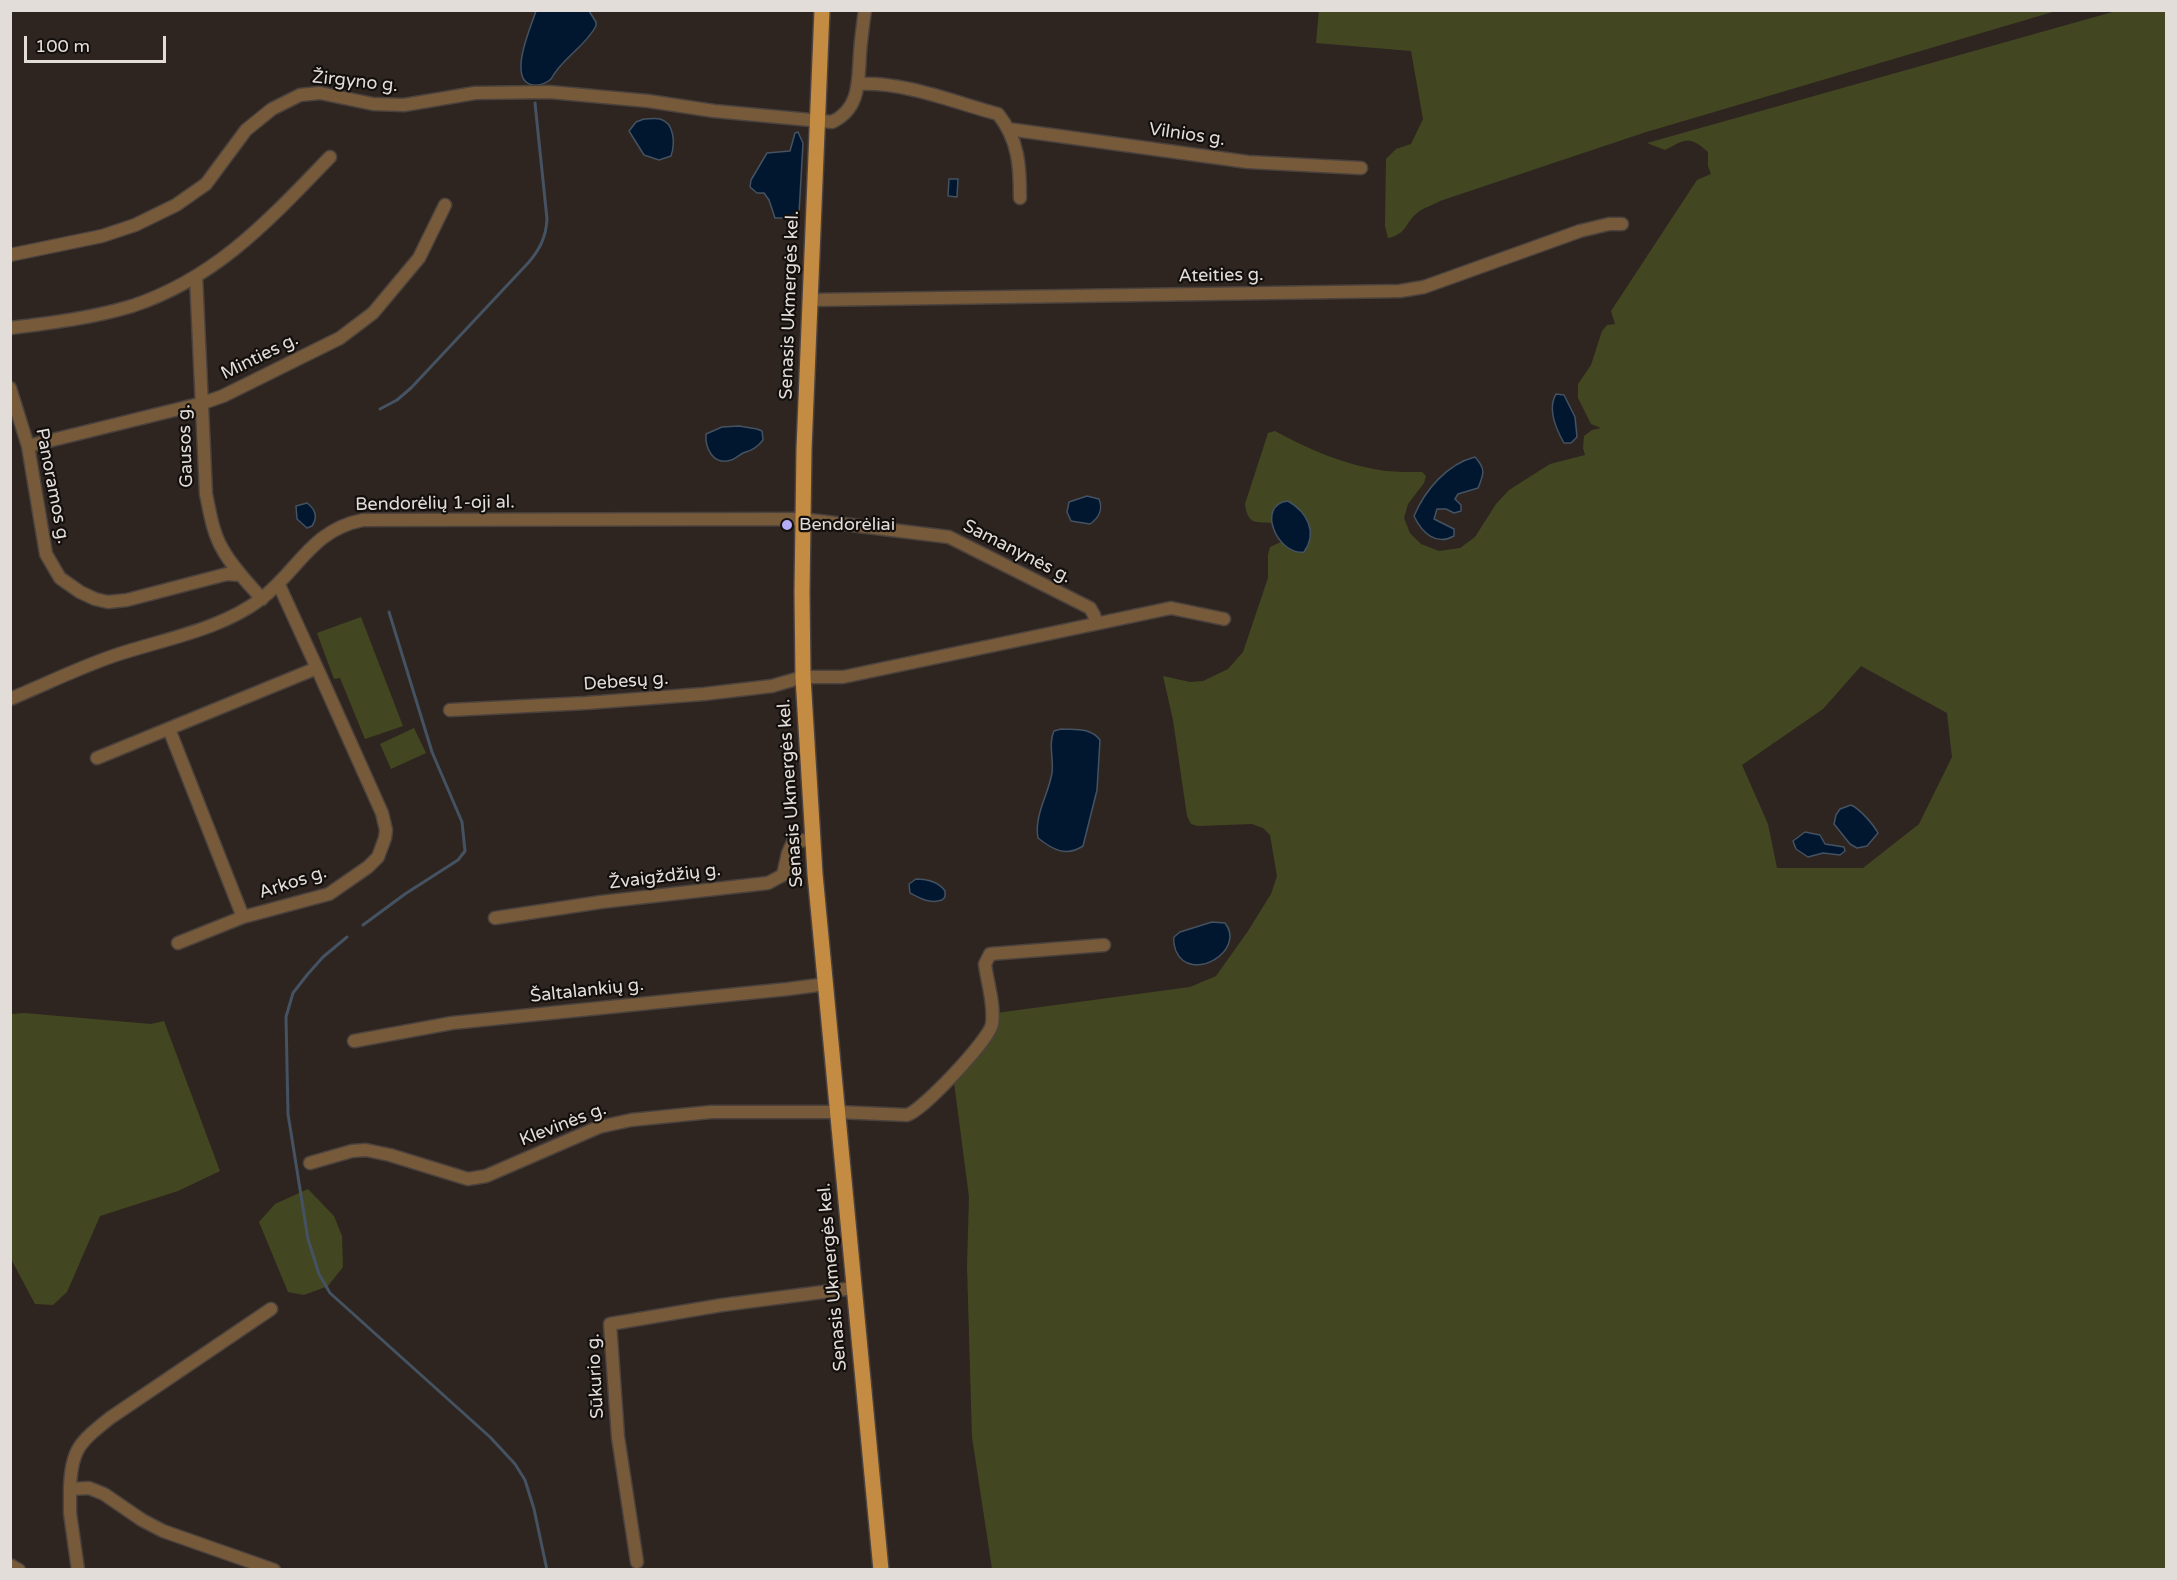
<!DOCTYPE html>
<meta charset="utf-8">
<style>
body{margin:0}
#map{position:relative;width:2177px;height:1580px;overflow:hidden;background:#2e2520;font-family:"Varela Round",sans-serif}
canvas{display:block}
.frame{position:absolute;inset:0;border:12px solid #e3ddda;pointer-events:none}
.scale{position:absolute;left:24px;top:36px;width:142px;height:27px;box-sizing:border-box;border:3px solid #e3ddda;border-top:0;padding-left:8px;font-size:18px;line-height:21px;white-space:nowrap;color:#e3ddda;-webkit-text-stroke:4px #130f0d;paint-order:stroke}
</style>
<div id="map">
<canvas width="2177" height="1580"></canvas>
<div class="frame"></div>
<div class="scale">100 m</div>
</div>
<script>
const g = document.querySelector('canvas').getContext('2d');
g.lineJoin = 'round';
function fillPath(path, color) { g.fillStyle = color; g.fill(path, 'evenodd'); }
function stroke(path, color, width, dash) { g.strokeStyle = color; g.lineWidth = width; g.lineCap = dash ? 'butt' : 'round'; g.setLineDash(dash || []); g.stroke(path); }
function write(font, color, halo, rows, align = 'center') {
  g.font = font + ' "Varela Round",sans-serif'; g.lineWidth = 4.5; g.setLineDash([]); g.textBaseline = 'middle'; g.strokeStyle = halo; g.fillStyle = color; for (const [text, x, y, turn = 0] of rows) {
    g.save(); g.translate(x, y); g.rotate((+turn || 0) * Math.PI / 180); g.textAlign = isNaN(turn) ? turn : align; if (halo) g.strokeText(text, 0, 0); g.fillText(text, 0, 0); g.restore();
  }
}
fillPath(new Path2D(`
 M 1319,10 L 2056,10 L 2056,11 L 1643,133 L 1440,201 C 1433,205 1423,208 1417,213 C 1405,223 1407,234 1388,238 L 1385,226 L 1386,159 L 1396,149 L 1411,144 L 1423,119 L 1411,51 L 1316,43 Z
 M 2116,11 L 2166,11 L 2166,1569 L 992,1569 L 972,1437 L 967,1266 L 969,1197 L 954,1082 L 996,1013 L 1190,987 L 1216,976 L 1248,931 L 1271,894 L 1277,876 L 1270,835 L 1263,828 L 1252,824 L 1198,826 L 1191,824 L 1187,816 L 1173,720 L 1163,676 L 1190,682 L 1203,681 L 1228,669 L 1243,652 L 1268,578 L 1268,555 L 1270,547 L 1281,542 L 1285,546 L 1272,517 L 1273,523 C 1255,522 1248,525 1245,504 L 1268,433 L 1275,431 C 1310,450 1345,465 1385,471 C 1397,472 1410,472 1422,472 L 1426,476 L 1424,483 L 1408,504 L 1404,518 L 1410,533 L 1421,544 L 1439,551 L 1460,548 L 1475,537 L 1496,504 L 1509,490 L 1550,464 L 1585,455 L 1583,448 L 1584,436 L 1592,430 L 1601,428 L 1591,424 L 1578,398 L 1578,384 L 1591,365 L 1602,331 L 1607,325 L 1615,324 L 1611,311 L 1697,180 L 1711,174 L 1708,166 L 1708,152 C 1689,135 1686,139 1665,150 L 1647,143 ZM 1861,666 L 1947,713 L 1952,757 L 1919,824 L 1863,868 L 1777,868 L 1768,824 L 1742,765 L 1823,709 Z
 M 361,617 L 403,726 L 365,739 L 340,678 L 334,679 L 317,633 Z
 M 414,728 L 426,753 L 391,769 L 380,744 Z
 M 24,1013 L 151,1024 L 164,1021 L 220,1171 L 178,1191 L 100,1216 L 67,1292 L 53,1305 L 35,1304 L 11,1259 L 11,1014 Z
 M 308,1189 L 334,1216 L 342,1236 L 343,1267 L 328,1286 L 304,1295 L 288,1292 L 259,1222 L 275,1204 Z`), '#424721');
const water = new Path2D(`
 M 536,11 L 589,11 L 596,22 L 596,26 C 585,47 562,58 551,79 C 547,83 539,86 533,85 C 506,81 532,24 536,11 Z
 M 644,119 C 649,119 655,118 660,119 C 675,123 675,144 671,156 L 659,160 L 644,155 L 629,131 L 636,122 Z
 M 798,132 L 803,143 L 799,213 L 784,218 L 775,218 L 769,200 L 764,193 L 757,193 L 750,187 L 751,180 L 767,153 L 790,151 L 795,133 Z
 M 949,179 L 958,179 L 957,197 L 948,196 Z
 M 1556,394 L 1564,395 L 1575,417 L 1577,437 L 1571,443 L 1564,443 C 1556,429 1547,409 1556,394 Z
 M 739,426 L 757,429 L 762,431 L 763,440 C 757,448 752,450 743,453 C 739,455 735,459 731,460 C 713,466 705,448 706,434 L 722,427 Z
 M 1475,457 C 1486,469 1484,474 1478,488 L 1458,494 L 1455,499 L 1461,505 L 1461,511 L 1454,513 L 1446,509 L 1437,509 L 1434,519 L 1454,529 L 1454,536 C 1436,546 1422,533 1414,516 C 1425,490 1447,464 1475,457 Z
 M 1087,496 L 1099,499 C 1103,509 1099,518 1090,524 L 1071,521 L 1067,512 L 1069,502 Z
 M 1288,501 C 1307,512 1318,532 1304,552 C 1278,556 1255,505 1288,501 Z
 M 307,503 C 315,509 318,517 312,526 L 307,528 L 297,519 L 296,506 Z
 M 1061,729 C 1075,730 1090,727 1100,740 L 1097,790 L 1083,846 C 1066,857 1053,850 1038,838 C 1034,815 1048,796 1052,773 C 1054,760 1048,743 1054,731 Z
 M 1851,805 C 1860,809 1873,824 1878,833 L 1867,846 L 1857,848 L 1850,844 L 1834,824 L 1836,815 L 1840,809 Z
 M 1805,832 L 1820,835 L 1825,844 L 1844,847 L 1845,851 L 1840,855 L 1823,853 L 1808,857 L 1796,849 L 1793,841 Z
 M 916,879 C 927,879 938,881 945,891 L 945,897 L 942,900 C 930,904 921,899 910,893 L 909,884 Z
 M 1212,922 L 1225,923 C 1247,951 1190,984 1176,951 C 1174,945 1173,943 1174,937 L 1180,932 Z`);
fillPath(water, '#00172f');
stroke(water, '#445262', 1.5);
stroke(new Path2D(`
 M 380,409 L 397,400 L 411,388 L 529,262 C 540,249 546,237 547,219 L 535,103
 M 363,925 L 405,894 L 458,860 L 465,851 L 462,822 L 432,752 L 389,612
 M 347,937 L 323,957 L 307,975 L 293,993 L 286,1017 L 288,1114 L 308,1239 L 319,1274 L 330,1293 L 490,1437 L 515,1464 L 525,1480 L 534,1509 L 547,1570`), '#445262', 3);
const minor = new Path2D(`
 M 859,84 C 906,82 953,102 998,114 C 1019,140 1020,167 1020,198
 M 1008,129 L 1248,162 L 1361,168
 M 10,255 L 102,236 L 135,225 L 176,205 L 206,184 L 246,130 L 272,109 L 300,95 L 320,93 L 373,104 L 404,105 L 475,93 L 549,92 L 648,101 L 714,111 L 832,122 C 861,108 858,80 860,53 C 861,39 863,24 865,10
 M 196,276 L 206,494 C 210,513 213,534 223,550 C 233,568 248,583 262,599
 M 810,300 L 1400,291 L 1424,287 L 1580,231 L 1609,224 L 1622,224
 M 10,328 C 51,323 92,318 132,306 C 217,278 270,219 330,157
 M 10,388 L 28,446 L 46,554 L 60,578 L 80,592 L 95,599 L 108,602 L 127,600 L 227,574 L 240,575
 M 28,446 L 203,403 L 223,396 L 340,338 L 373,313 L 419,258 L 445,205
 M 10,699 C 46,684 80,667 116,655 C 164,639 220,630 261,599 C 299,570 311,530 363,520 L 802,519 L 949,537 L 1090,608 L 1094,615 L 1096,623
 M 450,710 L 586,703 L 704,694 L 772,686 L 803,677 L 843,677 L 1171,608 L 1224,619
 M 169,729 L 243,917
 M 97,758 L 317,668 L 279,585
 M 495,918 L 601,902 L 768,883 L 783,875 L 788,853 L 793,842 L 813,839
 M 178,943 L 243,917 L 329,894 L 368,867 L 378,857 L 385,838 L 386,830 L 382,813 L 317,668
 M 354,1041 L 452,1023 L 788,989 L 826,984
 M 310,1163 L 352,1151 L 366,1150 L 390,1155 L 468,1179 L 486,1176 L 599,1127 L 631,1120 L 711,1112 L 837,1112 L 907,1115 C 922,1111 990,1039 992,1024 C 995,1005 987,982 985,964 L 990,954 L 1104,945
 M 271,1309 L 110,1418 C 80,1442 71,1449 70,1489 L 89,1488 L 104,1494 L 142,1520 L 163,1531 L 274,1570
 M 70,1489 L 70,1513 L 78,1570
 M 637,1562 L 618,1437 L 610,1324 L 722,1305 L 854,1288
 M 10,1565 L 19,1570`);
const major = new Path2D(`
 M 822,10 L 804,449 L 802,592 L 803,677 L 815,874 L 881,1570`);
stroke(minor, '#4b423e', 15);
stroke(major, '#4b423e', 18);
stroke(minor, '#765a3a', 12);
stroke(major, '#c48b43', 15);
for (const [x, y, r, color] of [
 [787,525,6,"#b3acf9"]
]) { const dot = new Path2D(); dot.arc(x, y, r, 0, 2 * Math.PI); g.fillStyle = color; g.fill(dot); stroke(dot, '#130f0d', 2); }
write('18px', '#e3ddda', '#130f0d', [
 ["Žirgyno g.",355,82,6],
 ["Vilnios g.",1187,135,8],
 ["Ateities g.",1221,276,-1],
 ["Senasis Ukmergės kel.",790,305,-88],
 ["Minties g.",260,357,-26],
 ["Gausos g.",186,446,-92],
 ["Panoramos g.",52,486,79],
 ["Bendorėlių 1-oji al.",435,504,-1],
 ["Samanynės g.",1017,552,27],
 ["Debesų g.",626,682,-4],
 ["Senasis Ukmergės kel.",791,793,-94],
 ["Žvaigždžių g.",665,877,-7],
 ["Arkos g.",293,883,-18],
 ["Šaltalankių g.",587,991,-6],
 ["Klevinės g.",563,1125,-21],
 ["Senasis Ukmergės kel.",833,1277,-95],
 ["Sūkurio g.",596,1376,-93]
]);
write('18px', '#e3ddda', '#130f0d', [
 ["Bendorėliai",799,525]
], 'left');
</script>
